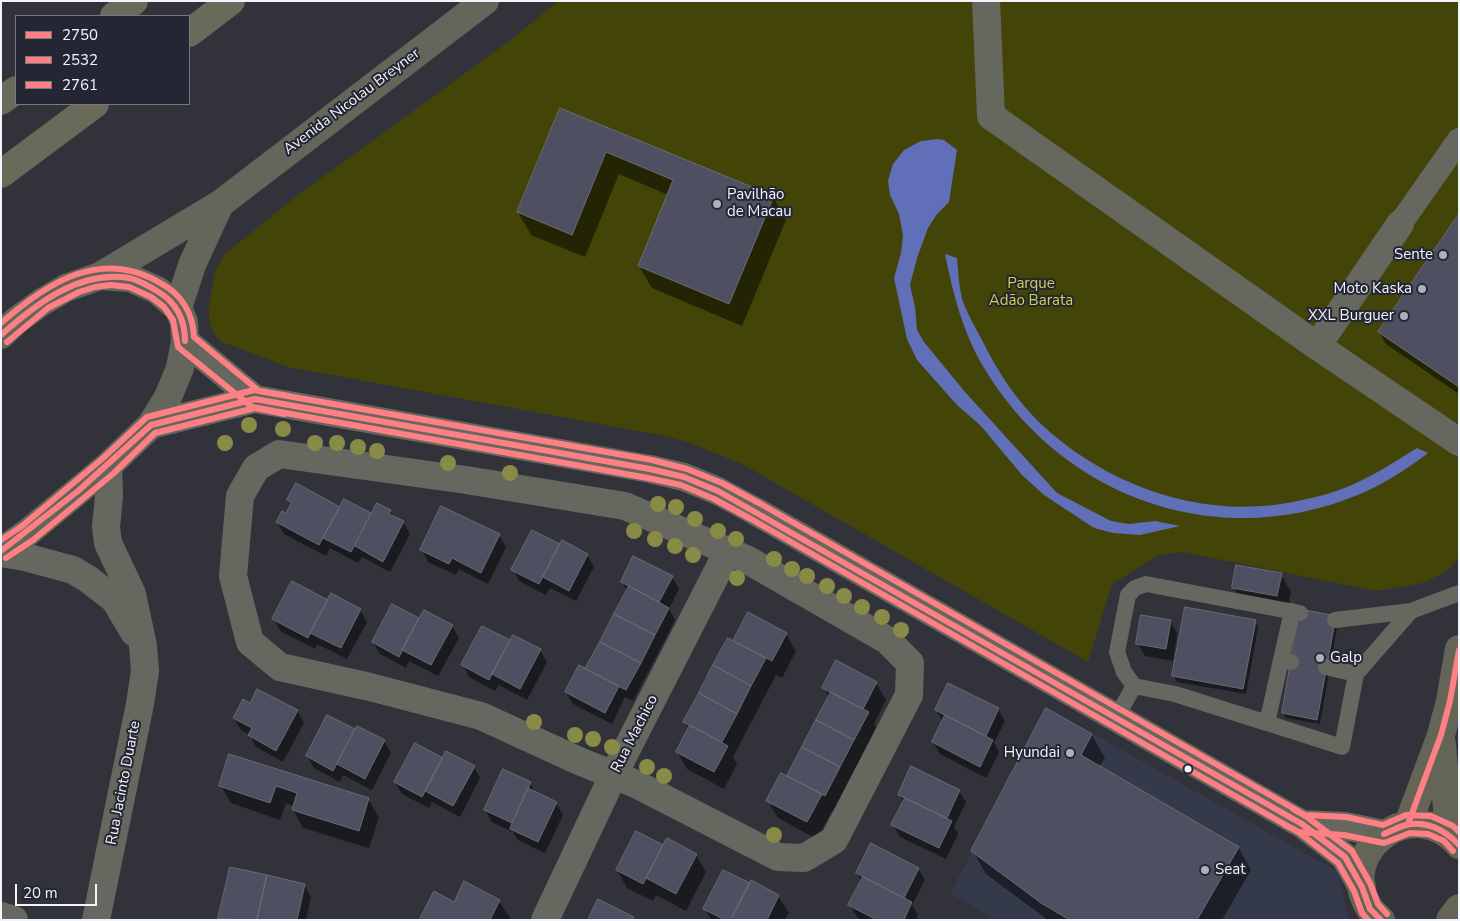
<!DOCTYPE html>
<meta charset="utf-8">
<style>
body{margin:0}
#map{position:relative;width:1460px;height:921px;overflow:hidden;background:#32333a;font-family:"Nunito Sans",sans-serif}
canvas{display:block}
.frame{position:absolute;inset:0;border:2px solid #f1f4fc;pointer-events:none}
.legend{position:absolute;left:15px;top:15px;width:175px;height:90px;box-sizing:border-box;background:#242733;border:1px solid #767983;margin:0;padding:6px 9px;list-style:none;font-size:15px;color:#f1f4fc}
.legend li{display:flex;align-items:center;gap:10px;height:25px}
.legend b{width:25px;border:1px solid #767983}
.scale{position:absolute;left:15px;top:884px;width:82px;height:22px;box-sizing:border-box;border:2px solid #f1f4fc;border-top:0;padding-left:6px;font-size:15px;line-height:18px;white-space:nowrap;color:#f1f4fc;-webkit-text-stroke:4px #242733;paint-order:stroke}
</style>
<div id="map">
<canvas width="1460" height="921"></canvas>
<div class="frame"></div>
<ul class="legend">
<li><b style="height:6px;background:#ff8084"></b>2750</li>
<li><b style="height:6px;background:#ff8084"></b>2532</li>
<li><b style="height:6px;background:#ff8084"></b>2761</li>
</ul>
<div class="scale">20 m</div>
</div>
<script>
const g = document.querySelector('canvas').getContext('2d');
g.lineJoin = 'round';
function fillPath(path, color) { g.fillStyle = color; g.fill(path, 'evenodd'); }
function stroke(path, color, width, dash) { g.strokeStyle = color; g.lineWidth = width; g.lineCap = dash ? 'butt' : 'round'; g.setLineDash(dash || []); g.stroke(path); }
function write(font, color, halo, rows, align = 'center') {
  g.font = font + ' "Nunito Sans",sans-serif'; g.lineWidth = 4; g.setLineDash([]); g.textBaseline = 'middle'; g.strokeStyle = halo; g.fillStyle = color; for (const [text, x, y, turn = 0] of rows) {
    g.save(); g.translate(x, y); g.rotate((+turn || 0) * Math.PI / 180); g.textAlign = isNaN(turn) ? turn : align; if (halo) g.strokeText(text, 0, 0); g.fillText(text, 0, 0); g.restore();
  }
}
fillPath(new Path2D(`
 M 1047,714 L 1097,736 L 1338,872 L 1347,915 L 1350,920 L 1051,920 L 1046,917 L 1044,920 L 997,920 L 950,893 Z`), '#353a4a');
fillPath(new Path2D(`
 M 558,1 L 1459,1 L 1459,555 L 1456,561 L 1447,571 L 1423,583 L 1376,591 L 1183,552 L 1159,555 L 1112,584 L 1088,662 L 742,464 L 691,443 L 666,436 L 288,367 L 220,341 L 211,328 L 208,310 L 215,271 L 225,254 L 294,198 L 508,42 Z`), '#424408');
fillPath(new Path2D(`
 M 937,139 L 944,140 L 957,150 L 949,202 L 937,214 L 928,228 L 917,258 L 910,285 L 915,307 L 917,330 L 924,342 L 965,392 L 1057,493 L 1111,521 L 1129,524 L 1155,521 L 1180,526 L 1140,535 L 1113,533 L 1094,528 L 1044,495 L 1022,475 L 981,426 L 957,405 L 917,360 L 907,339 L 894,278 L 901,253 L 903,235 L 899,214 L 890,195 L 888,181 L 893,164 L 904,150 L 921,141 Z
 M 945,254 L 957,258 C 958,271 959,286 962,299 C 967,313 975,327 982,340 C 997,371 1016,400 1041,424 C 1104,483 1194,517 1281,504 C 1306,500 1332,494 1354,484 C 1376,474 1396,461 1417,448 L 1428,453 C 1407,469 1384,484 1360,494 C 1218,554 1062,498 984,368 C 963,333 953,294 945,254 Z`), '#606fb8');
fillPath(new Path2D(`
 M 560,109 L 773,197 L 786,220 L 742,326 L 652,288 L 639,266 L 668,195 L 619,174 L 585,257 L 531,235 L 518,212 Z
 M 1459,216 L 1459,394 L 1386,344 L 1379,332 Z
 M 289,500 L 340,509 L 344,500 L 372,515 L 390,511 L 395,518 L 403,522 L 410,534 L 390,572 L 362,557 L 358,563 L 330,548 L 326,556 L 284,534 L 277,522 L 286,515 L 292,504 Z
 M 499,535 L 506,547 L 488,584 L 459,569 L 456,575 L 428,562 L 422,550 Z
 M 560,546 L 587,555 L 594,567 L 576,601 L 550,588 L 546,595 L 519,581 L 513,570 Z
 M 1281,575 L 1291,592 L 1287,613 L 1244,605 L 1234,588 Z
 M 672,577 L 679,589 L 669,609 L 675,620 L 633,701 L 625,697 L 612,724 L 573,704 L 566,692 L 586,670 L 627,591 L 622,582 Z
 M 328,601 L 360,610 L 367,622 L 347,659 L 317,644 L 315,649 L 280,631 L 274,619 Z
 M 392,606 L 420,620 L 452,626 L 459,638 L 438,676 L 409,661 L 406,668 L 380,654 L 373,642 Z
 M 1301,611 L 1338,622 L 1320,724 L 1286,718 L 1283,712 Z
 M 1170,621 L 1177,633 L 1173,661 L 1145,656 L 1138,644 Z
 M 1255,621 L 1258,627 L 1246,694 L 1177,682 L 1174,676 Z
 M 483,627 L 510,642 L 540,650 L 547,662 L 527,700 L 499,685 L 495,691 L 469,677 L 463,665 Z
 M 786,634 L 796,651 L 782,678 L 776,675 L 733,757 L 737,764 L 724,789 L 687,769 L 677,752 L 689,729 L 685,722 L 733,642 Z
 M 876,683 L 886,700 L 874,724 L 878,731 L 835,813 L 832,811 L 817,839 L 778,818 L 768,801 L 787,777 L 829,697 L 824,688 Z
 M 251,704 L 297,711 L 304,723 L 283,762 L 256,747 L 250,735 L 241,730 L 234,718 Z
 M 998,709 L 1005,721 L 994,743 L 999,752 L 986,778 L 940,754 L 933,742 L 943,722 L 936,710 Z
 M 1047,710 L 1092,735 L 1105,758 L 1099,767 L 1238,847 L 1251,870 L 1222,920 L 1048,920 L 986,874 L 973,851 Z
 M 328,716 L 355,731 L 384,741 L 391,753 L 372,790 L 343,775 L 340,782 L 314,768 L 307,756 Z
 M 230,756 L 368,799 L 379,817 L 369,848 L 303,828 L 293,810 L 294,806 L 286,803 L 280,820 L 231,803 L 221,786 Z
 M 443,759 L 474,767 L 480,778 L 460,817 L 432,802 L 429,808 L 402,794 L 395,782 Z
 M 530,783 L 536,794 L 556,803 L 563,815 L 545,853 L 518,840 L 513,832 L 492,822 L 485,810 Z
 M 959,791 L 966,802 L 954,827 L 958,834 L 946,859 L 900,837 L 893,825 L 904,802 L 899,795 Z
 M 637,833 L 664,847 L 696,855 L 706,872 L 686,911 L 656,895 L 653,901 L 627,888 L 617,870 Z
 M 918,869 L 925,880 L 912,905 L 918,915 L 916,920 L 862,920 L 857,917 L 850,905 L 862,882 L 857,873 Z
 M 304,885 L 311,897 L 306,920 L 219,919 Z
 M 778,896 L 789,913 L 785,920 L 711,920 L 705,909 Z
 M 499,901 L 510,918 L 509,920 L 421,920 L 455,903 Z`), '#0007');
const building = new Path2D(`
 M 560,108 L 774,196 L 729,304 L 638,266 L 673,180 L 606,152 L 572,235 L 517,212 Z
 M 1459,214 L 1459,387 L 1378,332 Z
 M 296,483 L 340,507 L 319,545 L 276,522 L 282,511 L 286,513 L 292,502 L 287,500 Z
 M 344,499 L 371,513 L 351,552 L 323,538 Z
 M 377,503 L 391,510 L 389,514 L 404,521 L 383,562 L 355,546 Z
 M 441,506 L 500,534 L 481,573 L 452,558 L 449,564 L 420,550 Z
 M 532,530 L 560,544 L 539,584 L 511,570 Z
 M 562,540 L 588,554 L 569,591 L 543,577 Z
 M 633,556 L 673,576 L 659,602 L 621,582 Z
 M 1236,565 L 1282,573 L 1277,596 L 1232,588 Z
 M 292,581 L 328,600 L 308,638 L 272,619 Z
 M 629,586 L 669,608 L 655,635 L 614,614 Z
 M 331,593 L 361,609 L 341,648 L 310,633 Z
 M 392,604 L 419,618 L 399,657 L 372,642 Z
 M 1185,607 L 1256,620 L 1243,689 L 1172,676 Z
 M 1300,609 L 1336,616 L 1317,720 L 1282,713 Z
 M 424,610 L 453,625 L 431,665 L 402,650 Z
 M 748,612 L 787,633 L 772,661 L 733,641 Z
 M 614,614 L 655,635 L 641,663 L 600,642 Z
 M 1141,615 L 1171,620 L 1166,649 L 1136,644 Z
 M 482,626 L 510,640 L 489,680 L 461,665 Z
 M 513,635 L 541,649 L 520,689 L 492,674 Z
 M 728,638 L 766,658 L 751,686 L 713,665 Z
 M 600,642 L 641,663 L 626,690 L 585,669 Z
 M 836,660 L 877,682 L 863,709 L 822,688 Z
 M 579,665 L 619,686 L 605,713 L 565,692 Z
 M 713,665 L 751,686 L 737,714 L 699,693 Z
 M 948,683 L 999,708 L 986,736 L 935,710 Z
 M 257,689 L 298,710 L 276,751 L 248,735 L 252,728 L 233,718 L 243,699 L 250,703 Z
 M 831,692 L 869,712 L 854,740 L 816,720 Z
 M 699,693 L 737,714 L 722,742 L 683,722 Z
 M 1046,708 L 1092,734 L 1081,755 L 1239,847 L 1197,920 L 1070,920 L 1041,903 L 971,851 Z
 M 327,715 L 355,729 L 333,771 L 306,756 Z
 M 945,715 L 993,740 L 980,767 L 932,742 Z
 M 816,720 L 854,740 L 840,767 L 802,747 Z
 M 690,725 L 728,746 L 714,772 L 676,752 Z
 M 357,726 L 385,740 L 365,779 L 337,764 Z
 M 415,743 L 443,758 L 422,797 L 394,782 Z
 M 802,747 L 840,767 L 825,796 L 787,776 Z
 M 446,751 L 475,766 L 453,806 L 425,791 Z
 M 229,754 L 369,798 L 359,831 L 292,810 L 297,793 L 276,786 L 270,803 L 219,786 Z
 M 911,766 L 960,790 L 947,818 L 898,795 Z
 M 503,769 L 531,782 L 512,823 L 484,810 Z
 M 781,773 L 822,794 L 807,822 L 766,801 Z
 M 528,788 L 557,802 L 538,842 L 510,829 Z
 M 905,798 L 952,821 L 939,848 L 891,825 Z
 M 636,831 L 663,845 L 643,884 L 616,870 Z
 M 667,838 L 697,854 L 676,894 L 646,878 Z
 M 871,843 L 919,868 L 904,898 L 856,873 Z
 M 230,867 L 267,875 L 257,920 L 218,919 Z
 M 723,870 L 750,883 L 731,920 L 725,920 L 703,909 Z
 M 267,875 L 305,884 L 297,920 L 257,920 Z
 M 863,877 L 912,902 L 904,920 L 877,920 L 848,905 Z
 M 751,880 L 779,895 L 767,920 L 737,920 L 732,917 Z
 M 464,881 L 500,900 L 490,920 L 419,920 L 434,891 L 454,902 Z
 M 598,899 L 634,917 L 633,920 L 588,920 Z`);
fillPath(building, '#4e5062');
stroke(building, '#696b70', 1);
stroke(new Path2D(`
 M 1335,620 L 1411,611
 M 1281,660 L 1292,611
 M 1326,667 L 1356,674 L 1411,611 L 1459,593
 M 1134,686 L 1175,694 L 1267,723 L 1281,660 L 1291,662
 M 1116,718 L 1134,686 L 1124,672 L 1117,652 L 1128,595 L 1135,588 L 1146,584 L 1300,613
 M 1267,723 L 1342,747 L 1356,674`), '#66685f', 16);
stroke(new Path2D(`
 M 1400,224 L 1459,140`), '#66685f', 24);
stroke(new Path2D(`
 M 986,1 L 991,116 L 1317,346
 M 1400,224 L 1317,346 L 1459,442
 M 279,454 L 466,480 L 625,506 L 746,559 L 887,640 L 910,663 L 909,695 L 834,840 L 804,858 L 778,857 L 636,784 L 579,761 L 481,716 L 370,687 L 280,667 L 250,642 L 233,576 L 240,496 L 256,468 Z
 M 1,916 L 14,920
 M 545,920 L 613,776 L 728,551`), '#66685f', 28);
stroke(new Path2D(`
 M 185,341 L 255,399
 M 151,425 L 255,399 L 650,469 L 684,477 L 718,491 L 755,511 L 1302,824 L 1345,857 L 1362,887
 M 1,553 L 25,557 L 73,570 L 88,579 L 115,600 L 134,632
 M 1302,824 L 1345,826 L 1384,834
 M 96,920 L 140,704 L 145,671 L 143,646 L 132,594 L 108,543 L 106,527 L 109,496 L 108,466`), '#66685f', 28);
stroke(new Path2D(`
 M 178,308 L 192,265 L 220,204
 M 1,335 L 17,320 L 42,302 L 66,288 L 100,276 L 220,204 L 485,1
 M 1,551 L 27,533 L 108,466 L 151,425 L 168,397 L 180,368 L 185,341 L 184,322 L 178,308 L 157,290 L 130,278 L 100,276`), '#65665b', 28);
stroke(new Path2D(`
 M 1442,744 L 1449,834
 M 1408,824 L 1441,735 L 1450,701 L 1459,649
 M 1381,920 C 1378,916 1373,913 1370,909 C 1333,852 1413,791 1459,845
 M 1450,920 L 1459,908`), '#646557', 28);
stroke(new Path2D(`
 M 114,16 L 134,1
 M 189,33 L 231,1
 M 1,101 L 16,90
 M 1,174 L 95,104`), '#696a59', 28);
stroke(new Path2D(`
 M 1,335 C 36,304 79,270 129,278 C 139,280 149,286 157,291 C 176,302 185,319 185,341
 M 151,425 L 255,399 L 650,469 L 684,477 L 718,491 L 1302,824 L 1345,857 L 1362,887 L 1370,909 L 1381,920
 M 1,551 L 78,491 L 151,425
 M 1408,824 L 1441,735 L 1450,701 L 1459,650
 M 1384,834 C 1391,831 1398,827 1406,825 C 1426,820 1445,830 1459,845`), '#ff8084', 6);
stroke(new Path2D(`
 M 7,342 L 48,308 L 79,292 L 95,287 L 111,285 L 129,287 L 151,297 L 164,307 L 173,320 L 178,347 L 252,407 L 648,478 L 681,485 L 714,499 L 751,519 L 1298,832 L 1344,835 L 1384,843 L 1410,833 L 1428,834 L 1444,841 L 1453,851
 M 6,558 L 33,540 L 114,473 L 155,433 L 255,408 L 285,414
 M 1285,825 L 1297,831 L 1338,863 L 1354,891 L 1362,913 L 1368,920`), '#ff8084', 6);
stroke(new Path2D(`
 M 1,323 C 48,282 102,247 162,284 C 182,295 193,314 194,337 L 259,391 L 652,460 L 687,469 L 722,483 L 759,503 L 1305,815 L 1346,817 L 1383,825 L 1406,815 L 1431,816 L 1453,826 L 1459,832
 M 1,540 L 22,526 L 102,459 L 147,417 L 254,390 L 289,396
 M 1293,809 L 1307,817 L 1352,851 L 1370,883 L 1378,904 L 1387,914`), '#ff8084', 6);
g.fillStyle = '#878b46';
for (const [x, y] of [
 [249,425],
 [283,429],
 [225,443],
 [315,443],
 [337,443],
 [358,447],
 [377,451],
 [448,463],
 [510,473],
 [658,504],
 [676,507],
 [695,519],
 [634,531],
 [718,531],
 [655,539],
 [736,539],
 [675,546],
 [693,555],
 [774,559],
 [792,569],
 [807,576],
 [737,578],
 [827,586],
 [844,596],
 [862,607],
 [882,617],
 [901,630],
 [534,722],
 [575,735],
 [593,739],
 [612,747],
 [647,767],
 [664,776],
 [774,835]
]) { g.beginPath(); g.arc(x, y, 8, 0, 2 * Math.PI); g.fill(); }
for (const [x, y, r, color] of [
 [717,204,5,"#aeb0b8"],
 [1443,255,5,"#aeb0b8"],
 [1422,289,5,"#aeb0b8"],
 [1404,316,5,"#aeb0b8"],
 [1320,658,5,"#aeb0b8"],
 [1070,753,5,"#aeb0b8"],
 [1188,769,4.5,"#f1f4fc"],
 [1205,870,5,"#aeb0b8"]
]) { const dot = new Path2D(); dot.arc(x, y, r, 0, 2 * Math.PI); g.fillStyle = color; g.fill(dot); stroke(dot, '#242733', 2); }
write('15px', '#f1f4fc', '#242733', [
 ["Avenida Nicolau Breyner",352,102,-37],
 ["Rua Machico",635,734,-63],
 ["Rua Jacinto Duarte",124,783,-79]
]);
write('15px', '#f1f4fc', '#242733', [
 ["Pavilhão",727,195,"left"],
 ["de Macau",727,212,"left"],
 ["Sente",1433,255],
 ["Moto Kaska",1412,289],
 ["XXL Burguer",1394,316],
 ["Galp",1330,658,"left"],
 ["Hyundai",1060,753],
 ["Seat",1215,870,"left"]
], 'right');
write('15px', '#ccd350', '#242733', [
 ["Parque",1031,284],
 ["Adão Barata",1031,301]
]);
</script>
